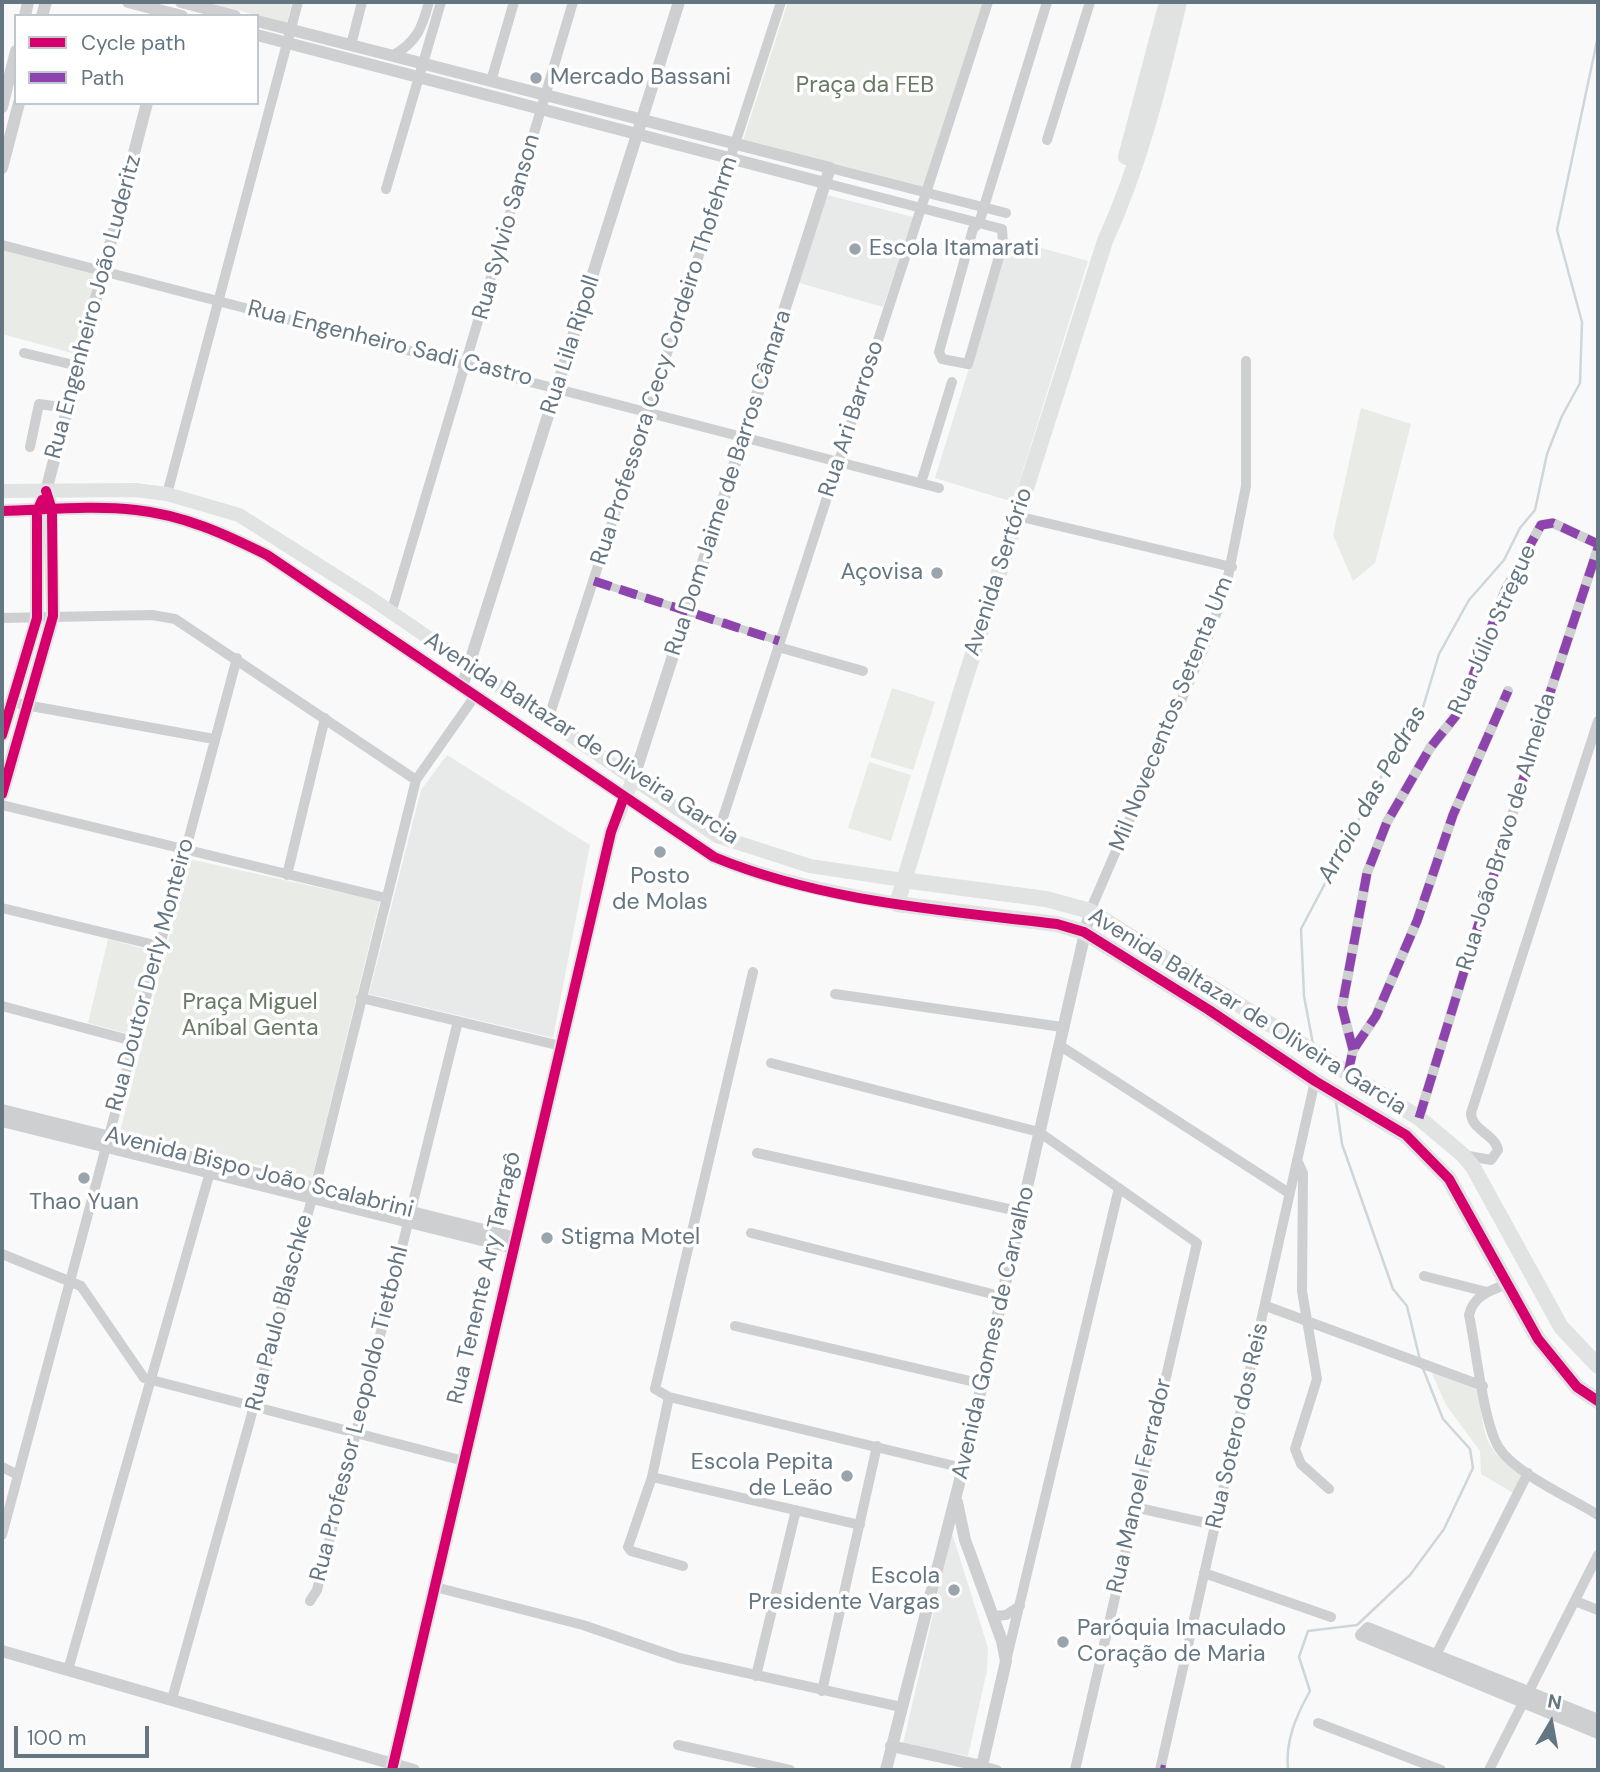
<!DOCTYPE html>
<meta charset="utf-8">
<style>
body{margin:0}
#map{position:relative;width:1600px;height:1772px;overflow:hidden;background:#f9f9f9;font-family:"DM Sans",sans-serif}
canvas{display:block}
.frame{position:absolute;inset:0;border:4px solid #657683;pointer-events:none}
.legend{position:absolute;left:14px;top:14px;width:245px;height:91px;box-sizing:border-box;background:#fff;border:2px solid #c1c8cd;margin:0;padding:9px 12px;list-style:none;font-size:21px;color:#657683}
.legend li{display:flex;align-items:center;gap:14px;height:35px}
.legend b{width:35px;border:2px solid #c1c8cd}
.north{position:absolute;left:1516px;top:1688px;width:70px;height:70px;-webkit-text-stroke:5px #fff;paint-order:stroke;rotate:10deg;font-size:19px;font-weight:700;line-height:28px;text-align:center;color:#657683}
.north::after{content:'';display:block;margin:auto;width:24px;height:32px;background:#657683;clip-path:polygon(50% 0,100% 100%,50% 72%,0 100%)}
.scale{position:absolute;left:14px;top:1726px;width:135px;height:32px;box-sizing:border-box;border:4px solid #657683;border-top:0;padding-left:9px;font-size:21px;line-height:24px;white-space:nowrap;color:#657683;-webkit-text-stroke:5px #fff;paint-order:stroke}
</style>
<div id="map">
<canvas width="1600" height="1772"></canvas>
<div class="frame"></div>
<ul class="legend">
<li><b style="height:9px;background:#d6006c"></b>Cycle path</li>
<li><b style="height:9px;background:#8e44ad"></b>Path</li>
</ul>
<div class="north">N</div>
<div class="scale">100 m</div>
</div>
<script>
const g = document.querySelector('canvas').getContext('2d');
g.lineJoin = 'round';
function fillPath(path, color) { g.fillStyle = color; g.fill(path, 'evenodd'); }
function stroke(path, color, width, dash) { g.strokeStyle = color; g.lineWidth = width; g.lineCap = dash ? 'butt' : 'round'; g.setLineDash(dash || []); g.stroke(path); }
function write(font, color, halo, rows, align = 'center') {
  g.font = font + ' "DM Sans",sans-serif'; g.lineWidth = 7; g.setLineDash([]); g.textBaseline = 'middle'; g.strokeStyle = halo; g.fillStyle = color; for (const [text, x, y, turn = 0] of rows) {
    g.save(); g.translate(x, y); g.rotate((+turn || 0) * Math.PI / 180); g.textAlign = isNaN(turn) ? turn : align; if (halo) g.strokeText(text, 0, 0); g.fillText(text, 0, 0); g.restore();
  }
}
fillPath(new Path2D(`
 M 827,195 L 913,217 L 883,307 L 796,282 Z
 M 1009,239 L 1088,261 L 1013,502 L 935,478 Z
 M 447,755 L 590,845 L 553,1038 L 369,994 L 421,790 Z
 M 952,1533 L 988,1648 L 987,1670 L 968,1756 L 903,1744 Z`), '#e8e9e9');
fillPath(new Path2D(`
 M 205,2 L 292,2 L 287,23 Z
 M 788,2 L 984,2 L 923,190 L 743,140 Z
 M 2,248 L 97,273 L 76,354 L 2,334 Z
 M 1361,408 L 1411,424 L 1375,563 L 1353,581 L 1333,535 Z
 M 892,688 L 935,702 L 913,770 L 870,757 Z
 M 869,762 L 911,775 L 891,841 L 848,828 Z
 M 189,859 L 380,901 L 312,1178 L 120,1132 Z
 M 108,939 L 153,951 L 133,1035 L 88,1023 Z
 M 1431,1371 L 1478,1390 C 1485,1435 1482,1450 1523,1475 L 1513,1493 L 1481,1474 L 1480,1451 L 1446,1405 Z`), '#e8ebe6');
stroke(new Path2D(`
 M 1313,1044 L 1304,996 L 1301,929 L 1388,764 L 1421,714 L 1439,654 L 1469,600 L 1504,560 L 1520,528 L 1535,510 L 1547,454 L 1562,416 L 1580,383 L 1582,322 L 1557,230 L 1598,36
 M 1336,1102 L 1342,1144 L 1393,1289 L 1407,1306 L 1420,1360
 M 1288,1770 C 1285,1741 1296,1716 1310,1691 L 1299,1657 L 1308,1631 L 1357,1625 L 1410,1575 L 1444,1529 L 1473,1468 L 1470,1449 L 1443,1419 L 1422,1366`), '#ced6d9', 2.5);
stroke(new Path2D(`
 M 594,581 L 779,641`), '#cecfd0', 8);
stroke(new Path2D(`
 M 351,45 L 362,2
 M 392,56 C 417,42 422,28 429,2
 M 491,81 L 514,2
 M 1047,140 L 1090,2
 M 830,168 L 1006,213
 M 825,183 L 979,223 L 1002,229 L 1003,243 L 968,364 L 942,359 L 939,352 L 973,229 L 979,223 L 1047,2
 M 386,189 L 441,2
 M 2,245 L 939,488
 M 24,353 L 78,366
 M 30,447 L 39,404 L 67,408
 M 921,483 L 952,382
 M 167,494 L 298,2
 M 1017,516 L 1232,567
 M 391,613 L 573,2
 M 2,618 L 152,615 L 175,619 L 416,780
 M 778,647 L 863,671
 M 20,704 L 214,739
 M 548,720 L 781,2
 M 2,805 L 386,898
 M 717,836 L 988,2
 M 287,875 L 325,718
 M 2,908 L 159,946
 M 1090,911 L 1203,650 L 1226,587 L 1246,486 L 1246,361
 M 753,972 L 655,1389 L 669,1397 L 963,1468
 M 835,994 L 1062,1027
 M 361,998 L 561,1046
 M 2,1006 L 133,1041
 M 1059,1045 L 1289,1193
 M 1353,1050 L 1342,1007 L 1367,873 L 1387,822 L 1430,748 L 1459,712 L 1505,591 L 1541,525 L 1553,523 L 1598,544
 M 771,1063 L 1039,1132 L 1197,1243 L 1075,1770
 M 1348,1073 L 1353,1050 L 1376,1016 L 1417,921 L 1453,815 L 1508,691
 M 1419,1118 L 1545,708 L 1598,548
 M 757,1153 L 1022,1212
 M 1463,1155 L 1491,1160 L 1498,1150 C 1495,1134 1471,1130 1471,1113 L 1598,721
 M 1297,1160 L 1303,1173 L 1302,1291 L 1317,1379 L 1295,1449 L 1301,1464 L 1329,1489
 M 751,1233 L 1004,1297
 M 2,1254 L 81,1286 L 144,1378 L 464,1461
 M 1424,1276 L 1487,1292
 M 1507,1284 C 1491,1290 1473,1296 1469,1315 C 1476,1347 1483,1422 1499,1448 C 1516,1474 1571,1498 1598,1515
 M 1266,1306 L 1483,1386
 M 735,1326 L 983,1384
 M 669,1397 L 652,1477 L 628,1547 L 631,1551 L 683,1566
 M 2,1467 L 18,1475
 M 652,1477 L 860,1525
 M 1134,1507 L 1215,1525
 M 2,1535 L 237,658
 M 1204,1573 L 1331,1617
 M 435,1587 L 583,1625 L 679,1658 L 901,1707
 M 310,1601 L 317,1590 L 458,1021
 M 1575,1601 L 1598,1610
 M 994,1616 L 1006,1615 L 1020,1606
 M 1436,1655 L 1528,1473
 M 1006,1661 L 1119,1188
 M 68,1670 L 212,1165
 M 756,1676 L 796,1510
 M 822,1691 L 877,1446
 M 172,1699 L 315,1188 L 416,780 L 475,696
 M 1318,1723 L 1441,1770
 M 678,1745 L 790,1770
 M 982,1766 L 997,1770
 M 1160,1770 L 1315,1081
 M 1489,1770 L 1598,1555`), '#cecfd0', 10);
stroke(new Path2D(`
 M 128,2 L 182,16
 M 181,2 L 235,16
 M 25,16 L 28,2
 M 42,16 L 46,2
 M 257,21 L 830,168 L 633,780
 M 257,35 L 825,183
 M 2,107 L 16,51
 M 2,168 L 19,103
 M 46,491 L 147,103
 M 462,687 L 679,2
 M 2,1110 L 516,1238
 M 2,1121 L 514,1248
 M 957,1502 L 965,1540 L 1002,1641 L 1006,1661 L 981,1770
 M 2,1651 L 414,1770
 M 1598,1720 L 1368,1628 L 1361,1635 L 1598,1733
 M 891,1746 L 982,1766
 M 886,1770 L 963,1468 L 1090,911`), '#cecfd0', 12);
stroke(new Path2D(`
 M 2,491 L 135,490 L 167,494 L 239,515 L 372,599 L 717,836 L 810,866 L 903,880
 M 2,511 C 45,510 92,505 136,510 C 183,515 225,534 267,555 L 714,857 C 773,881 835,893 897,904
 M 2,735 L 37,618 L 37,511 L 41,502
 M 2,794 L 53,616 L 50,502
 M 392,1770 L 611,832 L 633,780`), '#e1e2e2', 14);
stroke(new Path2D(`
 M 1179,2 C 1160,84 1140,164 1105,241 L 960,695 L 897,904 L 1057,924 L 1084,932 L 1209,1010 L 1315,1081 L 1406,1135 L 1449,1179 L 1538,1339 L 1577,1387 L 1598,1401
 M 1126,157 L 1167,2
 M 903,880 L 1046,899 L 1090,911 L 1419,1118 L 1463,1155 L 1473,1167 L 1561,1327 L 1598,1366`), '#e1e2e2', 16);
stroke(new Path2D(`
 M 594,581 L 779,641
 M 1353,1050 L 1342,1007 L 1367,873 L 1387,822 L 1430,748 L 1459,712 L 1505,591 L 1541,525 L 1553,523 L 1598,544
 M 1348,1073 L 1353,1050 L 1376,1016 L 1417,921 L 1453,815 L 1508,691
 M 1419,1118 L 1545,708 L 1598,548
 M 1160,1769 L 1165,1770`), '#8e44ad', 9, [18, 9]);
stroke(new Path2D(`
 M 2,511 C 45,510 92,505 136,510 C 183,515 225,534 267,555 L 714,857 C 823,902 942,910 1057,924 L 1084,932 L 1209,1010 L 1315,1081 L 1406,1135 L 1449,1179 L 1538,1339 L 1577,1387 L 1598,1401
 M 2,735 L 37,618 L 37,511 L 42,500
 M 2,794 L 53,616 L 52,510 L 46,491
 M 392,1770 L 611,832 L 624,797`), '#d6006c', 10);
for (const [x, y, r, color] of [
 [536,78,7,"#99a4ac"],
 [855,249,7,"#99a4ac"],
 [937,573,7,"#99a4ac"],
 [660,852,7,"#99a4ac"],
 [84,1178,7,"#99a4ac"],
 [547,1238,7,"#99a4ac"],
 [847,1476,7,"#99a4ac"],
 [954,1590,7,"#99a4ac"],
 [1063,1642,7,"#99a4ac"]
]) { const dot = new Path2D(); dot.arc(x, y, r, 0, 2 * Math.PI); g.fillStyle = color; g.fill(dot); stroke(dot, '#fff', 2.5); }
write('23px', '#657683', '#fff', [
 ["Mercado Bassani",550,78],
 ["Escola Itamarati",869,249],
 ["Açovisa",923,573,"right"],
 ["Posto",660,877,"center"],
 ["de Molas",660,903,"center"],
 ["Thao Yuan",84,1203,"center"],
 ["Stigma Motel",561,1238],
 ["Escola Pepita",833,1463,"right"],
 ["de Leão",833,1489,"right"],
 ["Escola",940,1577,"right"],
 ["Presidente Vargas",940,1603,"right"],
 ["Paróquia Imaculado",1077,1629],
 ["Coração de Maria",1077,1655]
], 'left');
write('23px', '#687a64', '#fff', [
 ["Praça da FEB",865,86],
 ["Praça Miguel",250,1003],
 ["Aníbal Genta",250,1029]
]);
write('23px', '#657683', '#fff', [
 ["Rua Sylvio Sanson",507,227,-74],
 ["Rua Engenheiro João Luderitz",94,307,-75],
 ["Rua Engenheiro Sadi Castro",390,344,14],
 ["Rua Lila Ripoll",571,345,-72],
 ["Rua Professora Cecy Cordeiro Thofehrm",665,361,-72],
 ["Rua Ari Barroso",852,419,-72],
 ["Rua Dom Jaime de Barros Câmara",729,483,-72],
 ["Avenida Sertório",999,572,-72],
 ["Rua Júlio Stregue",1493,630,-66],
 ["Mil Novecentos Setenta Um",1172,714,-68],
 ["Avenida Baltazar de Oliveira Garcia",581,739,33],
 ["Rua João Bravo de Almeida",1507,832,-73],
 ["Rua Doutor Derly Monteiro",151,975,-75],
 ["Avenida Baltazar de Oliveira Garcia",1247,1012,32],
 ["Avenida Bispo João Scalabrini",259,1173,14],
 ["Rua Tenente Ary Tarragô",485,1278,-77],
 ["Rua Paulo Blaschke",280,1313,-75],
 ["Avenida Gomes de Carvalho",994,1333,-77],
 ["Rua Professor Leopoldo Tietbohl",360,1414,-76],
 ["Rua Sotero dos Reis",1238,1426,-77],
 ["Rua Manoel Ferrador",1140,1486,-77]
]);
write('italic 24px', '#60757c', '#fff', [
 ["Arroio das Pedras",1373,795,-61]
]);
</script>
